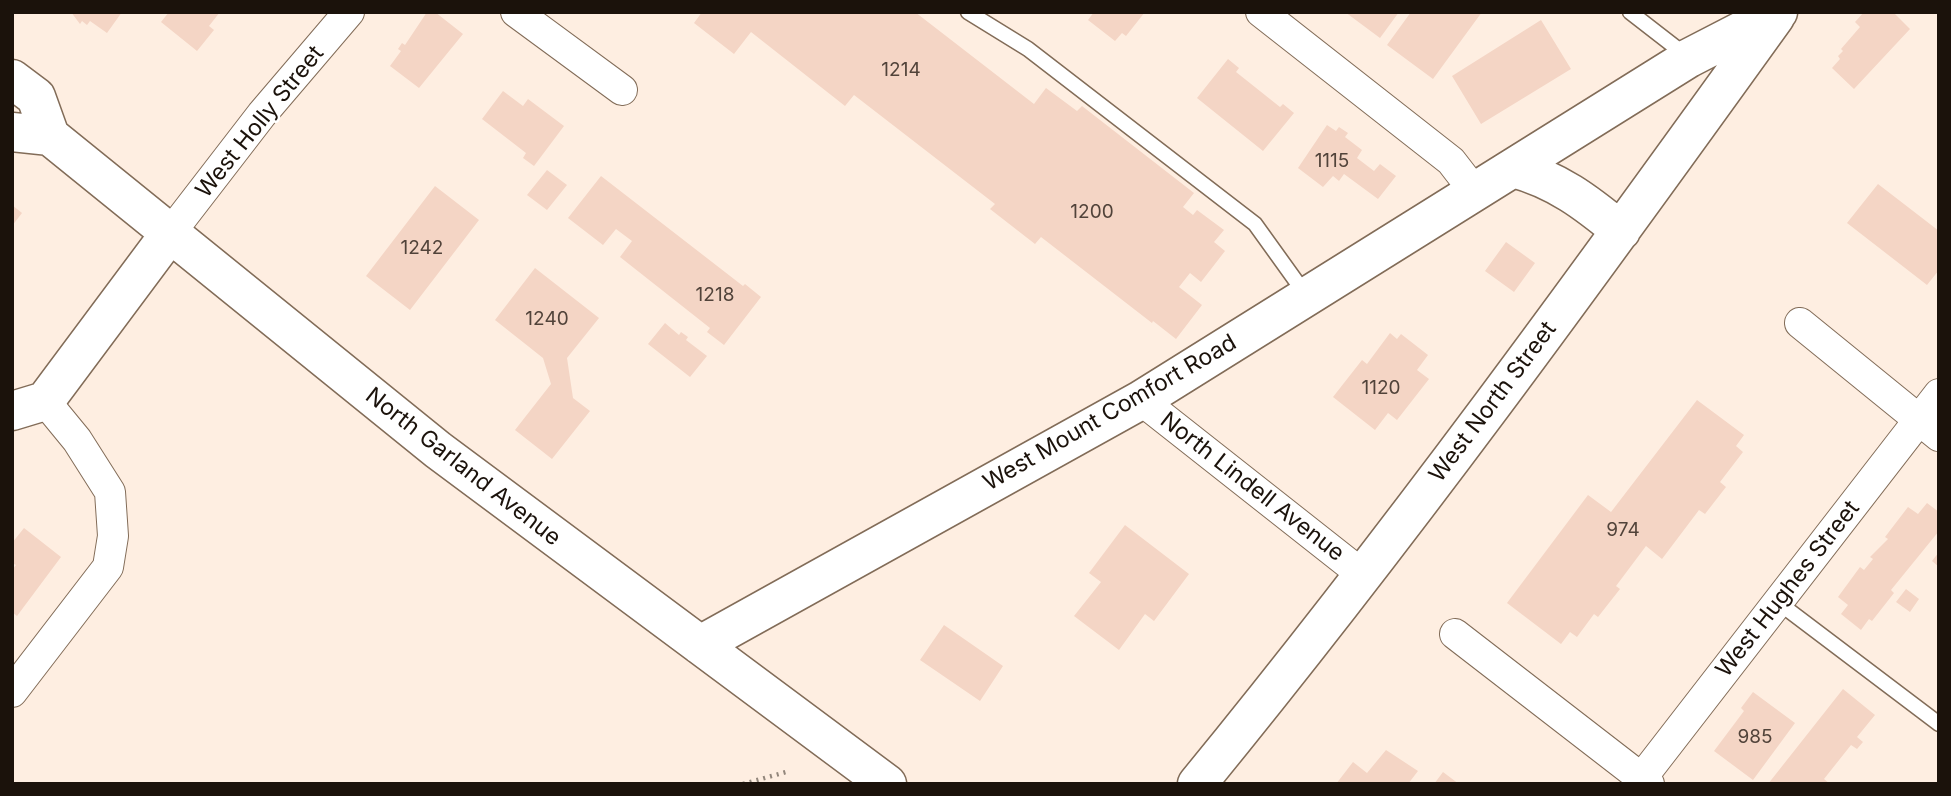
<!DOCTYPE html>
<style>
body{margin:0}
#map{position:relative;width:1951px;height:796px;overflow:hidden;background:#feeee1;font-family:Inter,sans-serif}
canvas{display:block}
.frame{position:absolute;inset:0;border:14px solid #1b120b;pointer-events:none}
</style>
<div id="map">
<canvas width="1951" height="796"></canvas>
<div class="frame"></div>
</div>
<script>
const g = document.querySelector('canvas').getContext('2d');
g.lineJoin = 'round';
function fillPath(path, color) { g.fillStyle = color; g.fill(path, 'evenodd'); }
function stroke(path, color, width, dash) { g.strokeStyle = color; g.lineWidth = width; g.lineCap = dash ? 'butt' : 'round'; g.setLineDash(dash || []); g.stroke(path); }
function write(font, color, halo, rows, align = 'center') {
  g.font = font + ' Inter,sans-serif'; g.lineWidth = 5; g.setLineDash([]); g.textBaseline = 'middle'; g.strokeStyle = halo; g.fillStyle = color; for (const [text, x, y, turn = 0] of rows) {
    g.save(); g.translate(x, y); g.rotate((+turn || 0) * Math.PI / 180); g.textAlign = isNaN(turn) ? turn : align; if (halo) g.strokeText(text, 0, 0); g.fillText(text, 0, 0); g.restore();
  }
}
fillPath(new Path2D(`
 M 71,12 L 122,12 L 107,33 L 90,21 L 87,25 L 82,21 L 80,24 Z
 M 169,12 L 220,12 L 209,26 L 214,30 L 197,51 L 161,22 Z
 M 427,12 L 435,12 L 463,34 L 419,88 L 390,66 L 401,51 L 398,49 L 402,43 L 405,45 Z
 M 702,12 L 915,12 L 1034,104 L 1046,88 L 1077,111 L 1082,106 L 1194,193 L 1183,207 L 1193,215 L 1197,210 L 1224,230 L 1214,242 L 1225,251 L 1201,282 L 1190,273 L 1179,287 L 1202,305 L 1176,339 L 1153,321 L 1152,323 L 1041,237 L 1035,244 L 990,209 L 995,204 L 854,95 L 845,106 L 751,32 L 734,54 L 694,23 Z
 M 1094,12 L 1145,12 L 1126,36 L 1122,33 L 1115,41 L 1088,20 Z
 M 1345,12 L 1399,12 L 1380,38 Z
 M 1411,12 L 1482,12 L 1433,79 L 1387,45 Z
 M 1864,12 L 1893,12 L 1910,29 L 1854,89 L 1832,68 L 1840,59 L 1838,56 L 1843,51 L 1841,49 L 1860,27 L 1855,22 Z
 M 1541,20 L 1571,69 L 1481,124 L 1452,76 Z
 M 1228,59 L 1239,68 L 1236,72 L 1280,107 L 1283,104 L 1294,113 L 1263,151 L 1197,98 Z
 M 503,91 L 523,106 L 528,99 L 564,126 L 534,166 L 523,158 L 526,153 L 482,119 Z
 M 1327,125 L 1336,131 L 1339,127 L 1348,133 L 1345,137 L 1362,150 L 1357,158 L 1374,171 L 1380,164 L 1396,176 L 1378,199 L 1344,174 L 1339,181 L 1333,176 L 1323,187 L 1298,168 Z
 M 547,170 L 567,185 L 547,210 L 527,195 Z
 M 601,176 L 743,286 L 745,284 L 761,297 L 724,345 L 707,332 L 710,328 L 620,257 L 632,241 L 616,229 L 603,245 L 568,218 Z
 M 1878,184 L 1939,231 L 1939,270 L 1927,285 L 1847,223 Z
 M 435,186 L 479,220 L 410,310 L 366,276 Z
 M 12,205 L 22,213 L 12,226 Z
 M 1506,242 L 1535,263 L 1514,292 L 1485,271 Z
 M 535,268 L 599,318 L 567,358 L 573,398 L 590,411 L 552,459 L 515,430 L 551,384 L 543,358 L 495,320 Z
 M 665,323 L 679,335 L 681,332 L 688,337 L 686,340 L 707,356 L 690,377 L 648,344 Z
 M 1390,333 L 1397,339 L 1401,334 L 1428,355 L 1417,370 L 1429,379 L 1397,420 L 1388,413 L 1375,430 L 1333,397 L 1362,360 L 1367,364 Z
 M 1697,400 L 1744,435 L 1736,446 L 1743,452 L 1720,482 L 1726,487 L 1705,514 L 1699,510 L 1662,559 L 1646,546 L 1616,586 L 1620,589 L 1598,617 L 1594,614 L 1577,637 L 1570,632 L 1561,644 L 1507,603 L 1588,495 L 1611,512 Z
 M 1927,503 L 1939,512 L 1939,531 L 1891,590 L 1894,593 L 1872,621 L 1869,619 L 1861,630 L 1841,614 L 1848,605 L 1838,597 L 1860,567 L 1864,570 L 1873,559 L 1870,557 L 1888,539 L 1885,537 L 1908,507 L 1918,514 Z
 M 1125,525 L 1189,574 L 1154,621 L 1145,614 L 1119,650 L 1074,616 L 1101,582 L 1089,573 Z
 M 24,528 L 61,557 L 17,616 L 12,612 L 12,570 L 16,565 L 12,563 L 12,543 Z
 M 1939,552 L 1939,567 L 1932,561 Z
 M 1906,589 L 1919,599 L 1910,612 L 1896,602 Z
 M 944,625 L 1003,666 L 980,701 L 920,660 Z
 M 1843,689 L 1875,715 L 1857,737 L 1863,742 L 1857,749 L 1851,745 L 1824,779 L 1830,784 L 1768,784 Z
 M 1753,692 L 1795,723 L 1753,780 L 1714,751 L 1744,711 L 1741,708 Z
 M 1386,750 L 1418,771 L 1408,784 L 1336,784 L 1353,762 L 1367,773 Z
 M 1443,772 L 1459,784 L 1434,784 Z`), '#f4d5c5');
const lane = new Path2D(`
 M 968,12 L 1028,49 L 1255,224 L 1306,295
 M 1630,12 L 1688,57
 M 1779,603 L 1939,724`);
const street = new Path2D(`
 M 516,12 L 622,90
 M 1261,12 L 1451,161 L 1475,192
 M 171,232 L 262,114 L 349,12
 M 1800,323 L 1939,436
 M 1141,400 L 1363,575
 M 1455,634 L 1649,784
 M 12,692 L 108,567 L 113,536 L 110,492 L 77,440 L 45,401
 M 1637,784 L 1939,394`);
const secondary = new Path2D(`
 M 12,79 L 36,97 L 50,136
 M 12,132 L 50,136 L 438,450 L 887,784
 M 1513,168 C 1557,180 1586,202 1621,231
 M 12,411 L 45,401 L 171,232
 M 700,645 L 1141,400 L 1689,58 L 1778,12
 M 1197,784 C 1400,536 1588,277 1775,17`);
stroke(lane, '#826c58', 17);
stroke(street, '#826c58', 32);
stroke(secondary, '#826c58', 41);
stroke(new Path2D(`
 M 743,784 L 786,772`), '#93877c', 4.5, [2, 5]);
stroke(lane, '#fff', 14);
stroke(street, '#fff', 30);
stroke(secondary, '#fff', 38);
write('19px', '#51433a', null, [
 ["1214",901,70],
 ["1115",1332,161],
 ["1200",1092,212],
 ["1242",422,248],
 ["1218",715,295],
 ["1240",547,319],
 ["1120",1381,388],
 ["974",1623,530],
 ["985",1755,737]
]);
write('23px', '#1b120b', '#fff', [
 ["West Holly Street",260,122,-51],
 ["West North Street",1493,402,-53],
 ["West Mount Comfort Road",1110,413,-30],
 ["North Garland Avenue",463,467,38],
 ["North Lindell Avenue",1252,487,38],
 ["West Hughes Street",1788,589,-52]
]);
</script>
